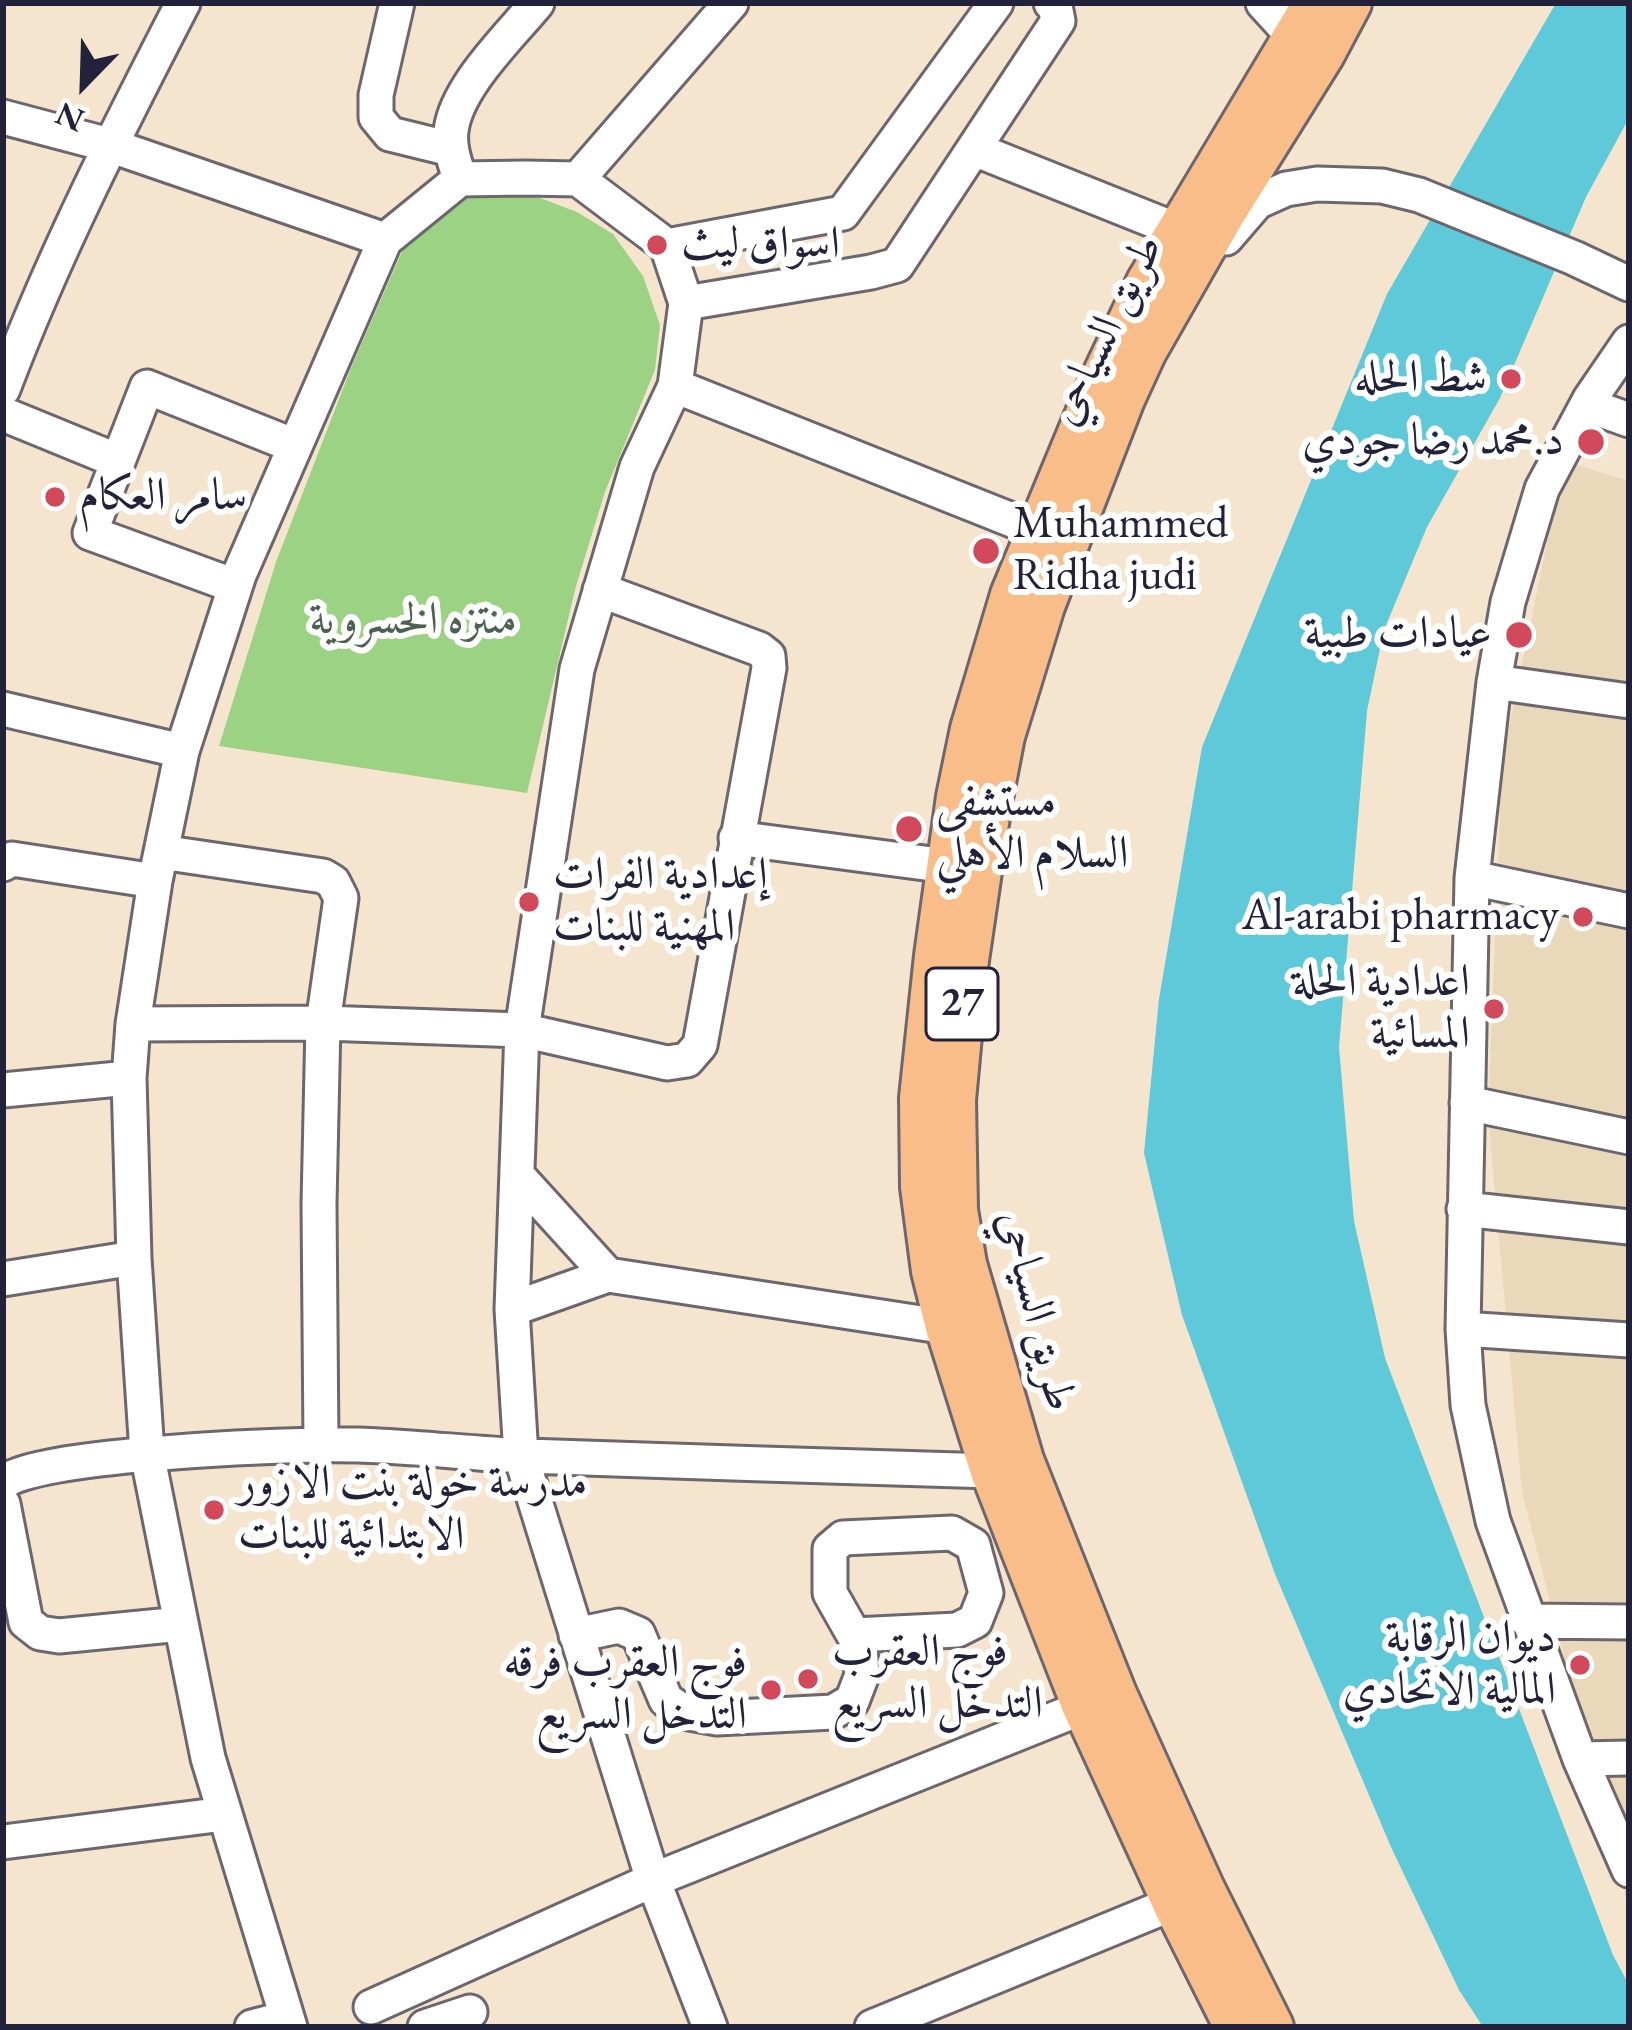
<!DOCTYPE html>
<meta charset="utf-8">
<style>
body{margin:0}
#map{position:relative;width:1632px;height:2030px;overflow:hidden;background:#f6e5ce;font-family:"EB Garamond",serif}
canvas{display:block}
.frame{position:absolute;inset:0;border:6px solid #22223b;pointer-events:none}
.north{position:absolute;left:24px;top:24px;width:120px;height:120px;-webkit-text-stroke:9px #fff;paint-order:stroke;rotate:203deg;font-size:33px;font-weight:700;line-height:48px;text-align:center;color:#22223b}
.north::after{content:'';display:block;margin:auto;width:42px;height:54px;background:#22223b;clip-path:polygon(50% 0,100% 100%,50% 72%,0 100%)}
</style>
<div id="map">
<canvas width="1632" height="2030"></canvas>
<div class="frame"></div>
<div class="north">N</div>
</div>
<script>
const g = document.querySelector('canvas').getContext('2d');
g.lineJoin = 'round';
function fillPath(path, color) { g.fillStyle = color; g.fill(path, 'evenodd'); }
function stroke(path, color, width, dash) { g.strokeStyle = color; g.lineWidth = width; g.lineCap = dash ? 'butt' : 'round'; g.setLineDash(dash || []); g.stroke(path); }
function write(font, color, halo, rows, align = 'center') {
  g.font = font + ' "EB Garamond",Amiri,serif'; g.lineWidth = 12; g.setLineDash([]); g.textBaseline = 'middle'; g.strokeStyle = halo; g.fillStyle = color; for (const [text, x, y, turn = 0] of rows) {
    g.save(); g.translate(x, y); g.rotate((+turn || 0) * Math.PI / 180); g.textAlign = isNaN(turn) ? turn : align; if (halo) g.strokeText(text, 0, 0); g.fillText(text, 0, 0); g.restore();
  }
}
fillPath(new Path2D(`
 M 1564,461 L 1629,481 L 1629,1911 L 1522,1492 L 1488,1116 L 1502,761 Z`), '#ead8ba');
fillPath(new Path2D(`
 M 492,190 L 530,194 L 577,212 L 613,234 L 643,276 L 660,325 L 655,370 L 605,492 L 576,586 L 527,793 L 219,746 L 276,562 L 351,368 L 404,247 L 453,199 Z`), '#9cd283');
fillPath(new Path2D(`
 M 1556,3 L 1629,3 L 1629,118 L 1586,197 L 1500,398 L 1427,527 L 1384,630 L 1367,711 L 1339,1047 L 1354,1221 L 1385,1358 L 1613,1955 L 1629,1985 L 1629,2027 L 1483,2027 L 1459,1990 L 1391,1847 L 1275,1574 L 1182,1315 L 1144,1153 L 1159,999 L 1202,747 L 1387,294 Z`), '#5ec9d8');
const minor = new Path2D(`
 M 397,3 L 376,95 L 376,117 L 390,134 L 451,149
 M 1263,3 L 1295,38
 M 3,117 L 109,145 L 385,240
 M 974,149 L 1177,230
 M 460,179 C 455,163 449,148 451,131 C 456,87 509,37 537,3
 M 578,179 L 731,3
 M 1226,238 L 1257,202 L 1286,189 L 1317,184 L 1382,186 L 1419,195 L 1574,258 L 1629,284
 M 667,246 L 843,213 L 996,3
 M 686,303 L 871,272 L 897,265 L 1058,21 L 1055,6 L 1051,3
 M 1629,342 L 1590,399 L 1542,489 L 1508,602 L 1494,682 L 1472,878 L 1463,1329 L 1468,1405 L 1493,1521 L 1580,1759 L 1629,1870
 M 675,386 L 1037,530
 M 3,389 C 53,256 118,129 183,3
 M 1587,405 L 1629,420
 M 3,414 L 118,461
 M 235,586 L 90,533 L 147,387 L 295,446
 M 1494,682 L 1629,701
 M 3,709 L 182,751
 M 736,838 L 947,866
 M 161,852 L 323,876 L 333,882 L 341,898 L 323,1023 L 319,1204 L 321,1444
 M 3,864 L 12,859 L 155,881
 M 1472,878 L 1629,911
 M 133,1024 L 323,1023 L 522,1030 L 667,1063 L 687,1060 L 700,1045 L 769,668 L 768,656 L 759,649 L 600,590
 M 3,1090 L 129,1078
 M 1467,1103 L 1629,1137
 M 518,1176 L 608,1275
 M 1464,1209 L 1629,1227
 M 3,1279 L 134,1258
 M 512,1309 L 608,1275 L 947,1327
 M 1463,1329 L 1629,1340
 M 3,1483 C 31,1455 266,1446 317,1445 C 386,1443 457,1453 526,1456 C 681,1462 837,1466 992,1471
 M 3,1504 L 26,1622 L 40,1633 L 59,1636 L 181,1624
 M 1528,1621 L 1629,1622
 M 576,1635 L 619,1626 L 638,1634 L 666,1700 L 684,1712 L 717,1718 L 833,1712 L 852,1701 L 862,1675 L 860,1646 L 830,1593 L 830,1549 L 843,1538 L 952,1533 L 973,1545 L 986,1593 L 975,1621 L 957,1630 L 854,1635
 M 1580,1759 L 1629,1758
 M 3,1842 L 224,1814
 M 371,2007 L 653,1880 L 1084,1707
 M 252,2027 L 287,2018
 M 290,2027 L 208,1758 L 147,1453 L 134,1258 L 129,1078 L 133,1024 L 155,881 L 182,751 L 239,575 L 385,240 L 460,179 L 525,178 L 578,179 L 667,246 L 686,303 L 675,386 L 637,467 L 577,669 L 522,1030 L 512,1309 L 521,1456 L 653,1880 L 710,2027
 M 425,2027 L 470,2012
 M 872,2027 L 1174,1903`);
const major = new Path2D(`
 M 1236,2027 L 1174,1903 L 1084,1707 L 992,1471 L 947,1327 L 933,1271 L 922,1187 L 921,1098 L 936,956 L 958,797 L 972,729 L 1012,595 L 1097,390 L 1148,282 L 1315,3
 M 1272,2027 L 1203,1889 L 1115,1694 L 1022,1460 L 965,1264 L 956,1210 L 954,1100 L 967,960 L 990,803 L 1003,736 L 1043,606 L 1123,399 L 1145,351 L 1222,216 L 1323,54 L 1350,3`);
stroke(minor, '#6c666e', 39);
stroke(major, '#6c666e', 48);
stroke(minor, '#fff', 33);
stroke(major, '#f8bd89', 42);
for (const [x, y, r, color] of [
 [657,245,12,"#d1495b"],
 [1511,379,12,"#d1495b"],
 [1591,442,15,"#d1495b"],
 [55,497,12,"#d1495b"],
 [986,551,15,"#d1495b"],
 [1519,635,15,"#d1495b"],
 [909,829,15,"#d1495b"],
 [529,902,12,"#d1495b"],
 [1583,917,12,"#d1495b"],
 [1494,1009,12,"#d1495b"],
 [214,1510,12,"#d1495b"],
 [1580,1665,12,"#d1495b"],
 [808,1679,12,"#d1495b"],
 [771,1690,12,"#d1495b"]
]) { const dot = new Path2D(); dot.arc(x, y, r, 0, 2 * Math.PI); g.fillStyle = color; g.fill(dot); stroke(dot, '#fff', 4.5); }
for (const [x, y, w] of [
 [962,1004,72]
]) { const box = new Path2D(); box.roundRect(x - w / 2, y - 36, w, 72, 9); g.fillStyle = '#fff'; g.fill(box); stroke(box, '#22223b', 3); }
write('bold 42px', '#22223b', null, [
 ["27",962,1004]
]);
write('45px', '#22223b', '#fff', [
 ["اسواق ليث",681,245],
 ["شط الحله",1487,379,"right"],
 ["د.محمد رضا جودي",1564,442,"right"],
 ["سامر العكام",79,497],
 ["Muhammed",1013,525],
 ["Ridha judi",1013,577],
 ["عيادات طبية",1492,635,"right"],
 ["مستشفى",936,803],
 ["السلام الأهلي",936,855],
 ["إعدادية الفرات",553,876],
 ["المهنية للبنات",553,928],
 ["Al-arabi pharmacy",1559,917,"right"],
 ["اعدادية الحلة",1470,983,"right"],
 ["المسائية",1470,1035,"right"],
 ["مدرسة خولة بنت الازور",238,1484],
 ["الابتدائية للبنات",238,1536],
 ["ديوان الرقابة",1556,1639,"right"],
 ["المالية الاتحادي",1556,1691,"right"],
 ["فوج العقرب",832,1653],
 ["التدخل السريع",832,1705],
 ["فوج العقرب فرقه",747,1664,"right"],
 ["التدخل السريع",747,1716,"right"]
], 'left');
write('45px', '#22223b', '#fff', [
 ["طريق السياحي",1107,330,-64],
 ["طريق السياحي",1036,1311,76]
]);
write('45px', '#4d6054', '#fff', [
 ["منتزه الخسروية",413,621]
]);
</script>
